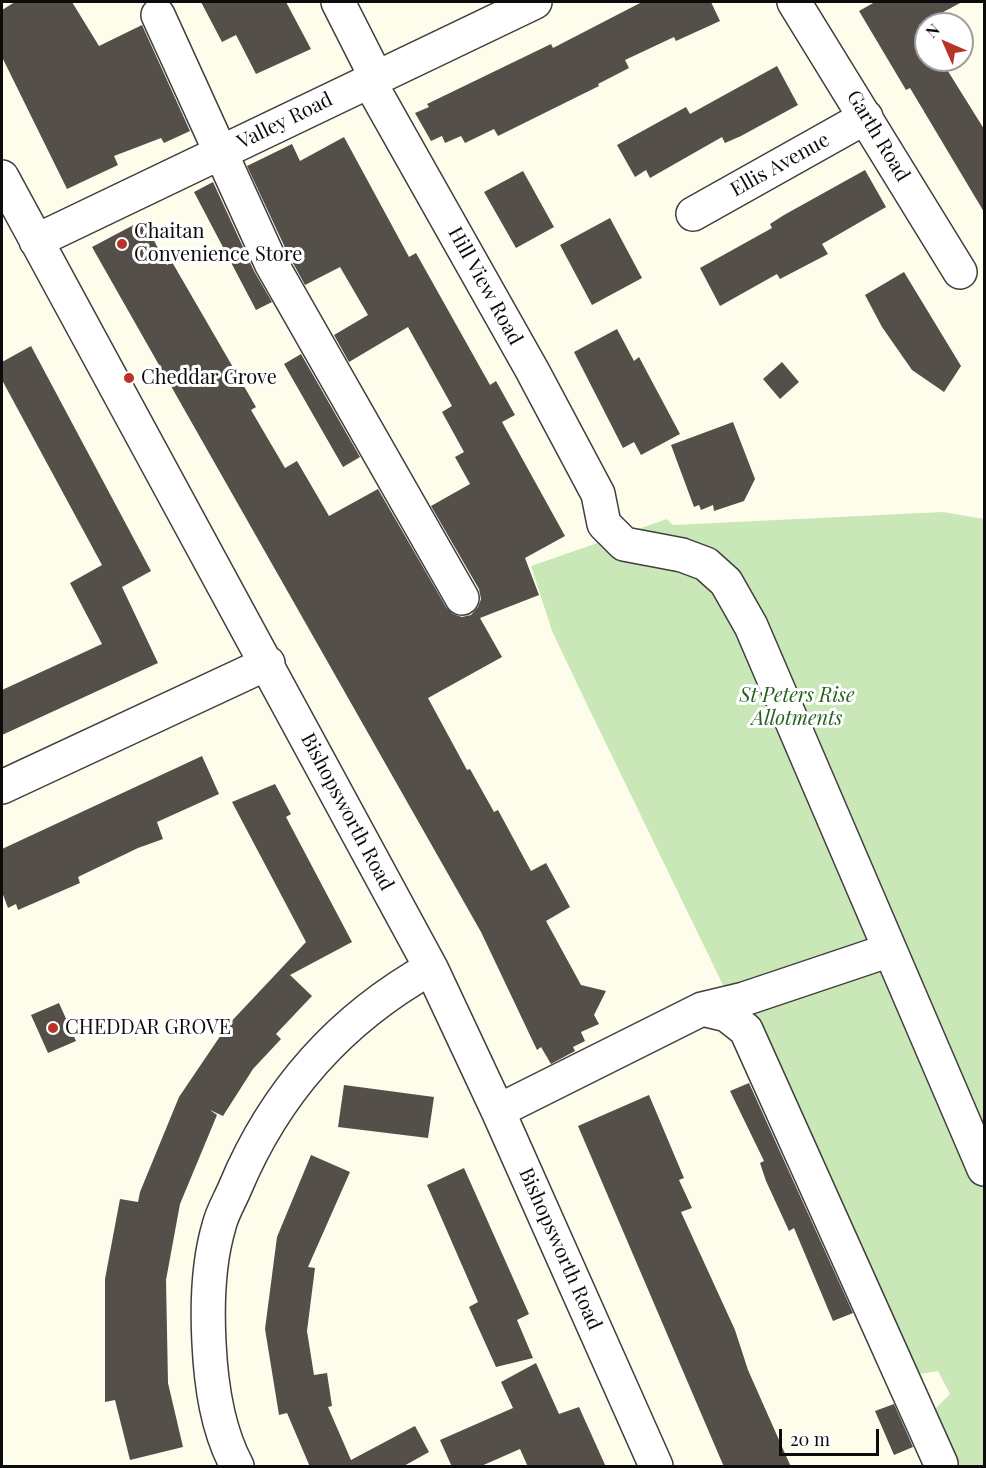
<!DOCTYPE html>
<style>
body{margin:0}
#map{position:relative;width:986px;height:1468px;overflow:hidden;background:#fefdec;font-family:"Playfair Display",serif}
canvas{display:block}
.frame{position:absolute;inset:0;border:3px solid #0c0c0c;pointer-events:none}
.north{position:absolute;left:914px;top:12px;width:60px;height:60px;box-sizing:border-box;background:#fff;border:2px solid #9e9e9e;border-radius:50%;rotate:315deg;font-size:16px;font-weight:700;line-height:24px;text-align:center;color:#0c0c0c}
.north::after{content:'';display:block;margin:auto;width:21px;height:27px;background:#b73429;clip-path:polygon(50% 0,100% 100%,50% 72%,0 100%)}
.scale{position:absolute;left:779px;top:1429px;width:100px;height:27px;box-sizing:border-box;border:3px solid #0c0c0c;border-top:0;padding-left:8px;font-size:18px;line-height:21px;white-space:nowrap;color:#0c0c0c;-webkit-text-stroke:4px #fff;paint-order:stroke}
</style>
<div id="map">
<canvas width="986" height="1468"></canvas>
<div class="frame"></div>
<div class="north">N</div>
<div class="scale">20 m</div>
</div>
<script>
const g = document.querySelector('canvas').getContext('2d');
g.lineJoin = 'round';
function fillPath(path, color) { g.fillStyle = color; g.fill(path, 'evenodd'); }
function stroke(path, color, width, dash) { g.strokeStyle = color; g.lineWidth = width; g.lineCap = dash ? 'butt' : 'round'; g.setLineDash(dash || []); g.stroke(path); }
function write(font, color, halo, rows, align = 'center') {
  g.font = font + ' "Playfair Display",serif'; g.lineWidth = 6; g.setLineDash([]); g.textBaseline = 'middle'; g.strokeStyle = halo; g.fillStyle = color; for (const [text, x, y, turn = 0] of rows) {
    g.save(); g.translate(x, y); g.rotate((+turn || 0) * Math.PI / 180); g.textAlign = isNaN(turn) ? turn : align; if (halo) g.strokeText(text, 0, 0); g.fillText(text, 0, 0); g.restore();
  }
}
fillPath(new Path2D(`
 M 943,512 L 984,519 L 984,1466 L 952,1466 L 931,1413 L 950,1394 L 938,1371 L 920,1374 L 908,1367 L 581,692 L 552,631 L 531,566 L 667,519 L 673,525 Z`), '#cae7b7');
fillPath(new Path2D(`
 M 15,2 L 72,2 L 99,46 L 142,25 L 190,131 L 164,143 L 161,138 L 114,156 L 118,165 L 67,189 L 2,57 L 2,10 Z
 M 201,2 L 286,2 L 311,49 L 256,74 L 236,35 L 222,42 Z
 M 642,2 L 711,2 L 720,21 L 676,41 L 674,37 L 625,60 L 629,68 L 598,84 L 599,86 L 498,136 L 494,129 L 465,143 L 461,136 L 445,143 L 442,136 L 431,141 L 415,113 L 429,107 L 427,104 L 551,44 L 553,48 Z
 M 875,2 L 962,2 L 919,25 L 926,36 L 926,60 L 941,60 L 984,129 L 984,212 L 910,88 L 906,90 L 859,11 Z
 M 777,66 L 798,105 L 741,136 L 725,143 L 722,137 L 650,178 L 646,170 L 635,177 L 617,145 L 686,107 L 690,114 Z
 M 344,137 L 409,257 L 416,253 L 490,385 L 496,381 L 515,415 L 502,422 L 565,536 L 525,558 L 539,595 L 480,618 L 502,657 L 428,698 L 467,770 L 470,769 L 494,812 L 498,810 L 531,871 L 546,863 L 570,907 L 546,921 L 581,985 L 606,991 L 594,1015 L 599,1024 L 581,1032 L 585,1041 L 573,1047 L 575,1051 L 551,1064 L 541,1047 L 537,1050 L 481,932 L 92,247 L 143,220 L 167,265 L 172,262 L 256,407 L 251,410 L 285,468 L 297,461 L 329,516 L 378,489 L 446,607 L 453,614 L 462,617 L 471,615 L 478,607 L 481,599 L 479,589 L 431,506 L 470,484 L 455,457 L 464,452 L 442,412 L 452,406 L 408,327 L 349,362 L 334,335 L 368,315 L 340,267 L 305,285 L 288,254 L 247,166 L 292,144 L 300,161 Z
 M 865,170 L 886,207 L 822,244 L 828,254 L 780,279 L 777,274 L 720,306 L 700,268 L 772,228 L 770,224 L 784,215 Z
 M 523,171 L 554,227 L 516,248 L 484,192 Z
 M 213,182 L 254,271 L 272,302 L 256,310 L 194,192 Z
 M 610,218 L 642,278 L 592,305 L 560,245 Z
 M 904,272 L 961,366 L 944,392 L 912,370 L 882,327 L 865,295 Z
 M 617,329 L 634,361 L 639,357 L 680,434 L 641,455 L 634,442 L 623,448 L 574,352 Z
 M 31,346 L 151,571 L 122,587 L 158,663 L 2,735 L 2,690 L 102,644 L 70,583 L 102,565 L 2,380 L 2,362 Z
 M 301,354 L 360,457 L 343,467 L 284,364 Z
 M 782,362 L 799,382 L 780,399 L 763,379 Z
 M 733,422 L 755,479 L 744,501 L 714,511 L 713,505 L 701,510 L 699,505 L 694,507 L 671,445 Z
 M 202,756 L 219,794 L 157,822 L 163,839 L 138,848 L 78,877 L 80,883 L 18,910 L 16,904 L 8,908 L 2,892 L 2,849 Z
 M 275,784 L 291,814 L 286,817 L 352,942 L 290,975 L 312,996 L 276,1034 L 281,1039 L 253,1069 L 223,1116 L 210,1110 L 217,1115 L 180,1204 L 166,1280 L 168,1383 L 183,1447 L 130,1460 L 115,1400 L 105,1402 L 105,1279 L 120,1199 L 138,1202 L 140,1192 L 179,1097 L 227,1026 L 306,942 L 232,802 Z
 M 59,1003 L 76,1041 L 48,1053 L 31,1015 Z
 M 749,1083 L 853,1313 L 833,1321 L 794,1228 L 789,1231 L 766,1181 L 760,1163 L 764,1161 L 730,1091 Z
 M 344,1085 L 434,1097 L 428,1138 L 338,1127 Z
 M 649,1095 L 684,1178 L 679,1180 L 692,1208 L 681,1212 L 735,1330 L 748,1370 L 791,1467 L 724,1467 L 578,1126 Z
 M 311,1155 L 350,1172 L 308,1267 L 315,1268 L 307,1331 L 314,1375 L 327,1373 L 332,1406 L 328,1407 L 351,1460 L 415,1426 L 429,1452 L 402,1467 L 310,1467 L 287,1413 L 279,1415 L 265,1329 L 277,1237 Z
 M 464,1168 L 529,1314 L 517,1320 L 533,1358 L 496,1367 L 469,1307 L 478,1302 L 427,1185 Z
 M 536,1363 L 559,1414 L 579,1407 L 606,1467 L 528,1467 L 520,1449 L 479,1467 L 452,1467 L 440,1440 L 513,1408 L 501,1382 Z
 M 894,1404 L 913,1447 L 894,1455 L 875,1411 Z`), '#544f49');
const minor = new Path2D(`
 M 338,2 L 376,77
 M 794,2 L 960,272
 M 158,15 L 271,263 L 462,598
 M 369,81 L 532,370 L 598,494 L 604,524 L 624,544 L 682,555 L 706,564 L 726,582 L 751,626 L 984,1169
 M 2,177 L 431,968 L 498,1111 L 656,1466
 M 693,214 L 866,117
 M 36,241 L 535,2
 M 2,787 L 268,663
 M 702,1009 L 727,1015 L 746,1030 L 941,1464
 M 498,1111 L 702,1009 L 744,999 L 890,950
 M 237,1466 C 217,1429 211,1385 209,1343 C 207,1305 208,1263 219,1226 C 222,1213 230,1200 235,1188 C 275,1092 340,1019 431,968`);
stroke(minor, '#3f3f3f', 36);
stroke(minor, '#fff', 33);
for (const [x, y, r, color] of [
 [122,244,6,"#b73429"],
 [129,378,6,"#b73429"],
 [53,1028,6,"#b73429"]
]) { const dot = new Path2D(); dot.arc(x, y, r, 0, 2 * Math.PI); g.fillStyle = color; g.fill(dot); stroke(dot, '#fff', 2); }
write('20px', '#0c0c0c', '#fff', [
 ["Valley Road",285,121,-26],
 ["Garth Road",878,136,59],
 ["Ellis Avenue",780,165,-29],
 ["Hill View Road",485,286,61],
 ["Bishopsworth Road",347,812,62],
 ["Bishopsworth Road",560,1249,66]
]);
write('20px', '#0c0c0c', '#fff', [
 ["Chaitan",134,232],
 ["Convenience Store",134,255],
 ["Cheddar Grove",141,378],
 ["CHEDDAR GROVE",65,1028]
], 'left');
write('italic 20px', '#25611f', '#fff', [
 ["St Peters Rise",797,696],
 ["Allotments",797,719]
]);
</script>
